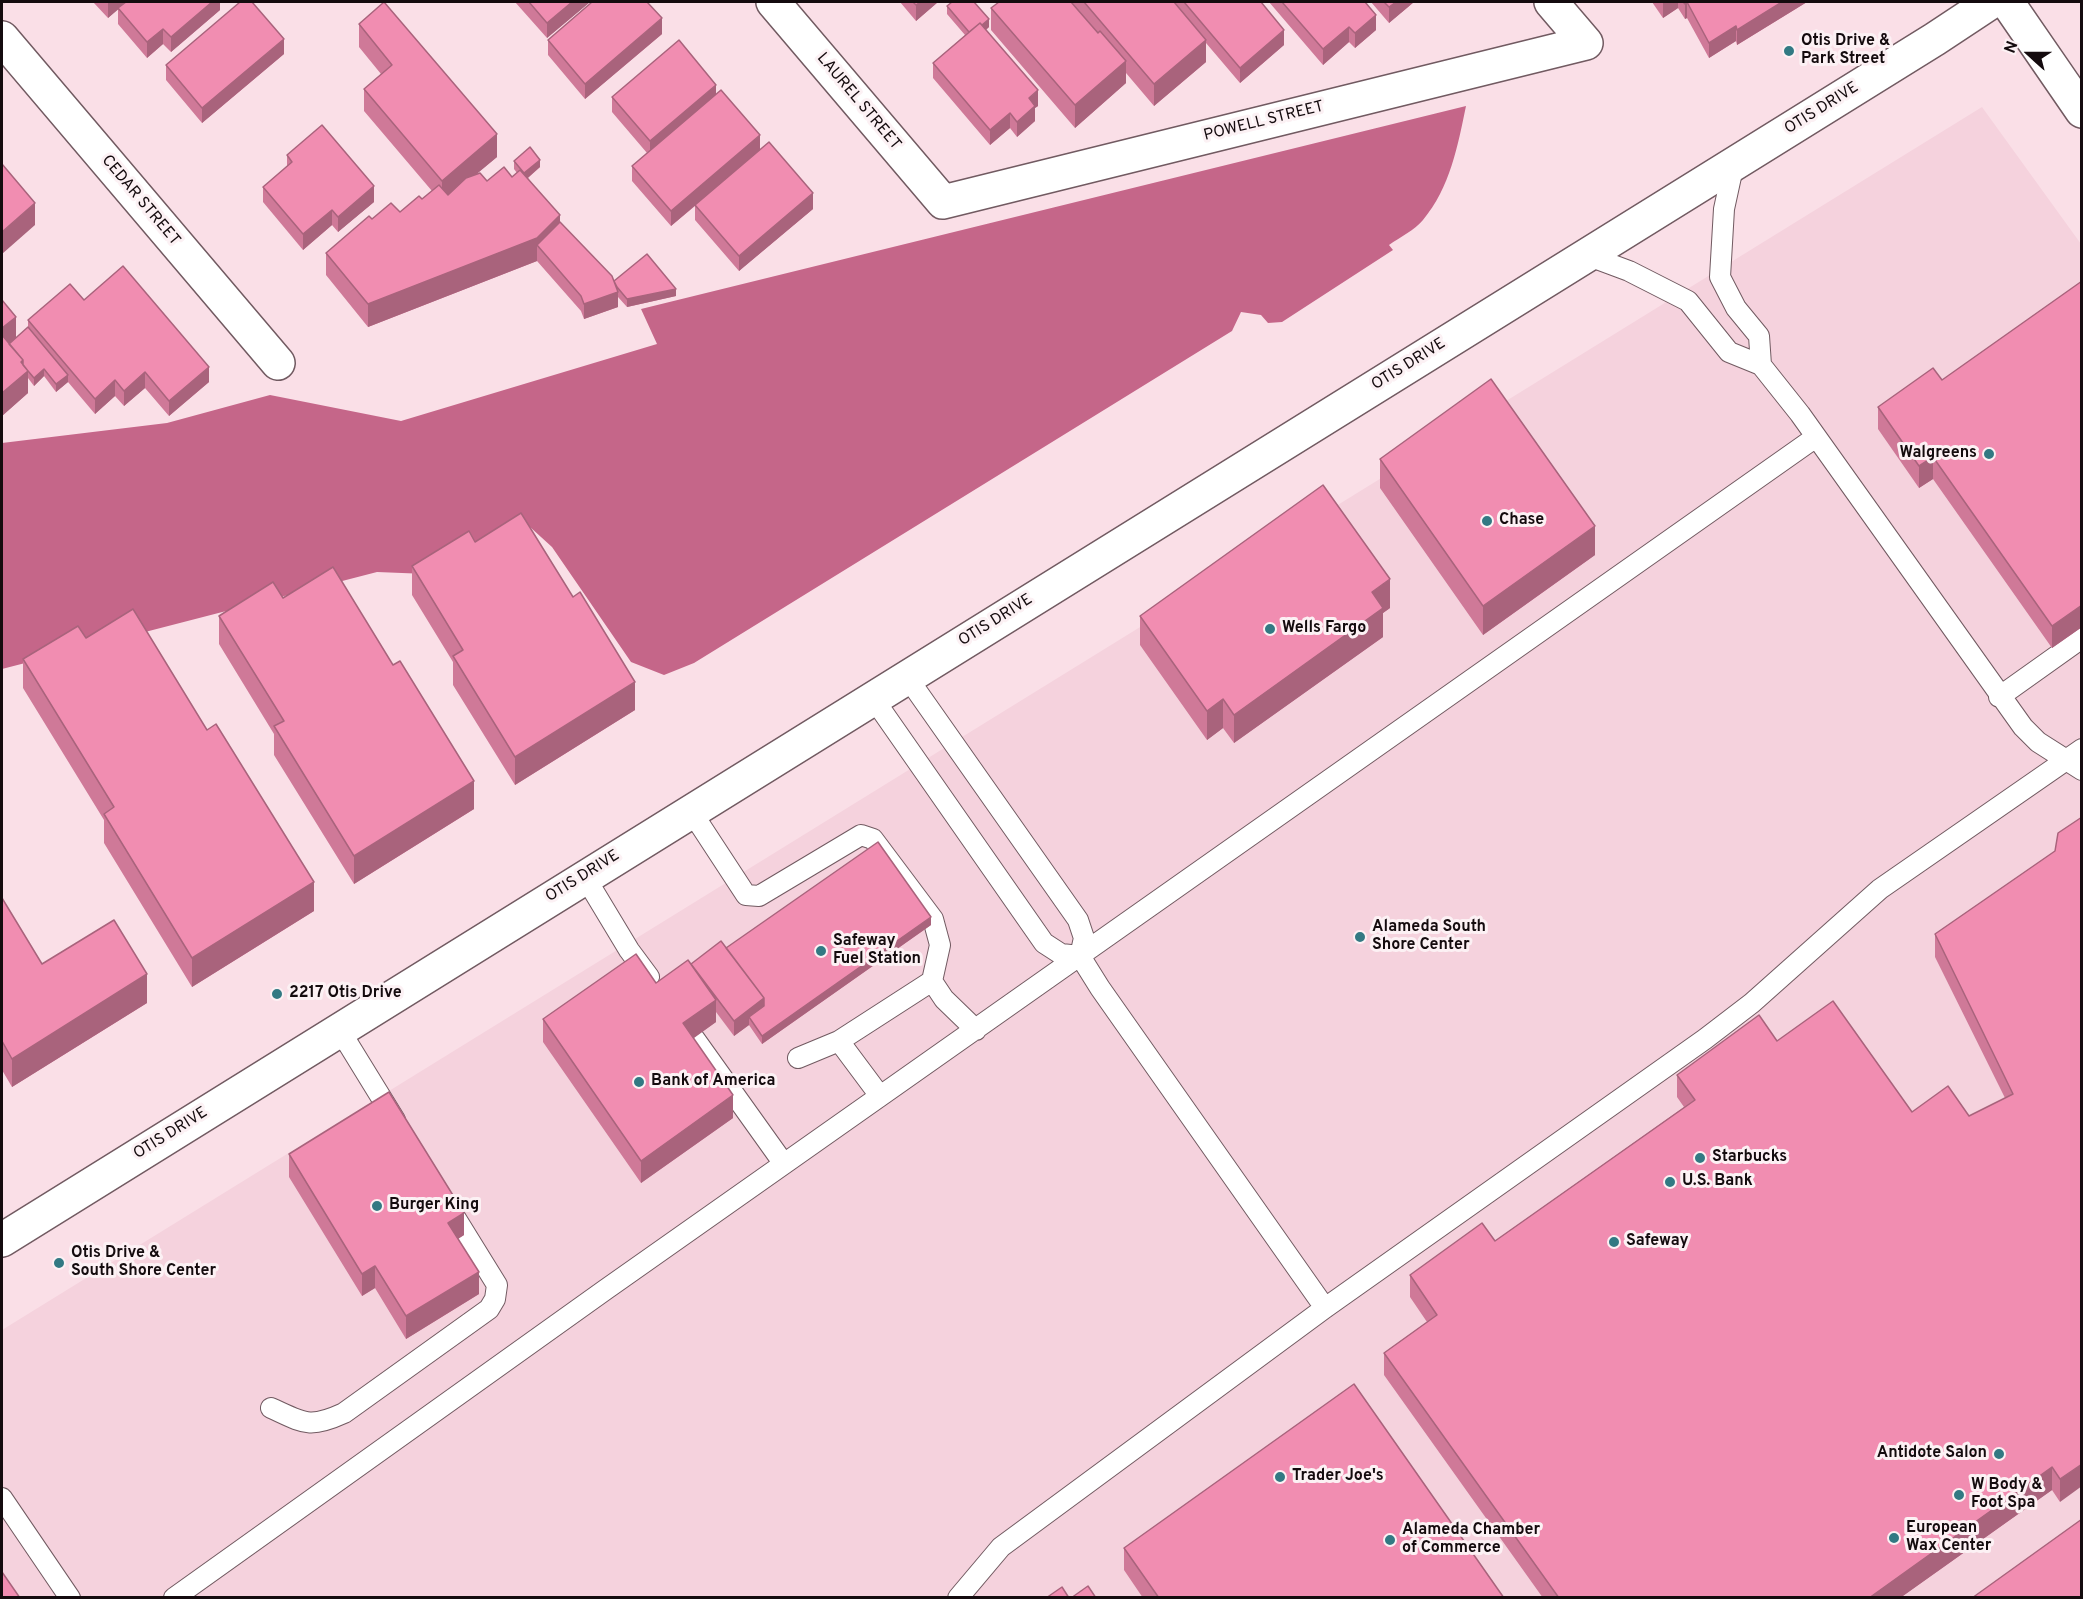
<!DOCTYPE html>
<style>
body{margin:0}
#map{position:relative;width:2083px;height:1599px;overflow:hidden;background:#fadfe7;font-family:Overpass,sans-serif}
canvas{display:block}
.frame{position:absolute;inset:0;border:3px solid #140b0e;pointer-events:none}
.north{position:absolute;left:1999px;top:24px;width:60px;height:60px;-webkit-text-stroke:4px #fcf1f4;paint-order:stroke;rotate:291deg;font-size:16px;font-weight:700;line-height:24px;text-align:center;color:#140b0e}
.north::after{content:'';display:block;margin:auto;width:21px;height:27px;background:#140b0e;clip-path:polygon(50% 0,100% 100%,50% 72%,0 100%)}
</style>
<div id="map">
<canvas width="2083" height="1599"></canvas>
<div class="frame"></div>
<div class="north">N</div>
</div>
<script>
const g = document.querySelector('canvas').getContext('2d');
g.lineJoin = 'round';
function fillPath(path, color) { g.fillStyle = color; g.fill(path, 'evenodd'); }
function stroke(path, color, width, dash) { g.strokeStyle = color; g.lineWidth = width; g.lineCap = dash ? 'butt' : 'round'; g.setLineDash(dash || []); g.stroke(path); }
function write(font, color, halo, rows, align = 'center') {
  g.font = font + ' Overpass,sans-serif'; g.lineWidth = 6; g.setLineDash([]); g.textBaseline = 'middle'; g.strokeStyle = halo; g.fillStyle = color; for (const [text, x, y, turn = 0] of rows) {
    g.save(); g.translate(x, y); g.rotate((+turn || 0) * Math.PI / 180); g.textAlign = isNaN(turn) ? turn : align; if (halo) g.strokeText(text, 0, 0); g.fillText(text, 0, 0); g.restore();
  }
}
fillPath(new Path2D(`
 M 1982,107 L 2081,244 L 2081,1597 L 2,1598 L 2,1330 Z`), '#f5d2dd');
fillPath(new Path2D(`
 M 1466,106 C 1458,145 1450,188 1423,220 C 1415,230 1400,237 1389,245 L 1393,250 L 1282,322 L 1268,323 L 1261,315 L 1241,312 L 1232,331 L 694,663 L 664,675 L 631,662 L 552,547 L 530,527 L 427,574 L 377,572 L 2,669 L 2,443 L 167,423 L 270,395 L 401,421 L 657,344 L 641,309 Z`), '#c56689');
const service = new Path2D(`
 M 1734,163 L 1724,209 L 1720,277 L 1736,308 L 1759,336 L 1761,365
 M 1586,255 L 1629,271 L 1688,301 L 1729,352 L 1761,365 L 1800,414 L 2023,727 L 2038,742 L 2082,770
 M 907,677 L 1078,920 L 1084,938 L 1080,956 L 1100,988 L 1325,1308
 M 1999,697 L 2082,638
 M 873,698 L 1044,943 L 1061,954 L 1080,956
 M 691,811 L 746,895 L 759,896 L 861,835 L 873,839 L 933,919 L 940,945 L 932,981 L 944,999 L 976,1030
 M 585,877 L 629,950 L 649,977
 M 339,1029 L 395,1120
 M 694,1038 L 784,1164
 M 839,1041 L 880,1096
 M 798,1058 L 839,1041 L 932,981
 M 271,1408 C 304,1423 309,1429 344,1413 L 489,1309 L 495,1299 L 497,1285 L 450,1209
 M 2,1498 L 70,1598
 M 174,1598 L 605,1290 L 1816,437
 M 958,1598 L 1001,1547 L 1325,1308 L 1705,1039 L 1752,1003 L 1880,889 L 2082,749`);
const minor = new Path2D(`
 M 773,2 L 943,202 L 1586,43 L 1551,2
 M 2,38 L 278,363`);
const tertiary = new Path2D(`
 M 2007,2 L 2082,111`);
const secondary = new Path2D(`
 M 2,1240 L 1935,39 L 1991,2`);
stroke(service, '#715a61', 22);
stroke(minor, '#715a61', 36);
stroke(tertiary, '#715a61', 36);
stroke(secondary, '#715a61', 36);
stroke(service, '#fff', 20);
stroke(minor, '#fff', 33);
stroke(tertiary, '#fff', 33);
stroke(secondary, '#fff', 33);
fillPath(new Path2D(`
 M 93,2 L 220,2 L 220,10 L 171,52 L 163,44 L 147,58 L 118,24 L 118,9 L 108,18 Z
 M 515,2 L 590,2 L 547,38 Z
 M 900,2 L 938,2 L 916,21 Z
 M 999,2 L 1174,2 L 1176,5 L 1176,2 L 1261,2 L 1284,45 L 1240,83 L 1206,43 L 1206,62 L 1154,106 L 1126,73 L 1126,83 L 1075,128 L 991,30 L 991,8 Z
 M 1269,2 L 1365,2 L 1376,30 L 1355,48 L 1349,42 L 1323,65 Z
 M 1371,2 L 1414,2 L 1389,23 Z
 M 1652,2 L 1807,2 L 1737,45 L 1736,41 L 1709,58 L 1687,18 L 1685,19 L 1678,8 L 1663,18 Z
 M 947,6 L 989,27 L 986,30 L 1038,106 L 1035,108 L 1035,121 L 1017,137 L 1010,128 L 990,145 L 933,78 L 933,63 L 965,35 L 947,14 Z
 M 359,24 L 497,157 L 476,174 L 487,181 L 512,177 L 517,173 L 514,169 L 514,161 L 540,167 L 528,178 L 560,222 L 614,281 L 676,296 L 627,307 L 618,297 L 618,307 L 584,319 L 581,311 L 537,261 L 368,327 L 326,275 L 326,253 L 372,219 L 400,212 L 422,199 L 432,191 L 364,111 L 364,89 L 381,74 L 359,47 Z
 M 662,34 L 585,99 L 548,55 L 548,40 Z
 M 284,54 L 202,123 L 166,80 L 166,65 Z
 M 716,94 L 760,150 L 813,209 L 739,271 L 695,220 L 695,206 L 671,226 L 632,181 L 632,166 L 647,153 L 612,112 L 612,97 Z
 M 287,155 L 374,202 L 338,232 L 332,225 L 303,250 L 263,202 L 263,187 L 287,166 Z
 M 2082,281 L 2082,627 L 2052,648 L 1933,479 L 1919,488 L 1878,429 L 1878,407 L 1942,380 Z
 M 2,300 L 16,338 L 28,327 L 28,320 L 84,300 L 209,382 L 169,416 L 145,388 L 124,406 L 115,396 L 95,414 L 68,382 L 56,392 L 44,376 L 34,386 L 28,378 L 28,393 L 2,416 Z
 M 1380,459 L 1595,555 L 1483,635 L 1380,488 Z
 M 475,542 L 635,710 L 515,785 L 453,685 L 453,662 L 412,595 L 412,566 Z
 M 283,598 L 474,809 L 354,884 L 274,755 L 274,734 L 219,644 L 219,616 Z
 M 1390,608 L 1383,613 L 1383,637 L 1234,743 L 1223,728 L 1207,740 L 1140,645 L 1140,616 Z
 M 86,638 L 314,911 L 192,987 L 104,843 L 104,820 L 23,688 L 23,659 Z
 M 2082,817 L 2060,1502 L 2052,1490 L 1900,1598 L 1543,1598 L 1384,1375 L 1384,1353 L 1427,1322 L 1410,1297 L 1410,1275 L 1495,1241 L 1684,1107 L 1677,1097 L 1677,1075 L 1777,1041 L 1912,1112 L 1969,1116 L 2005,1098 L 1935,957 L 1935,934 L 2055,851 Z
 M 2,898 L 42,964 L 147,1003 L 12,1087 L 2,1070 Z
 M 931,925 L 762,1044 L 749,1025 L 734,1036 L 716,1012 L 716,1022 L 693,1038 L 733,1118 L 641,1183 L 543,1042 L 543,1019 L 656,983 L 726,948 Z
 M 289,1154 L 464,1235 L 458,1239 L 479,1294 L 406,1339 L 375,1288 L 362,1296 L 289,1177 Z
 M 1124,1548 L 1504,1598 L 1143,1598 L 1124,1570 Z`), '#cf7998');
fillPath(new Path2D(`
 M 109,2 L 127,2 L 108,18 L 108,3 Z
 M 212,2 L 220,2 L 220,10 L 171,52 L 171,37 Z
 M 572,2 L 590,2 L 547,38 L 547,23 Z
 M 921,2 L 938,2 L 916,21 L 916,5 Z
 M 1396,2 L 1414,2 L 1389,23 L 1389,7 Z
 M 1665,2 L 1678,2 L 1678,8 L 1663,18 L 1663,3 Z
 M 1687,2 L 1687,18 L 1685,19 L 1685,4 Z
 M 1782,2 L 1807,2 L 1737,45 L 1737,30 Z
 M 1376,15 L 1376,30 L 1355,48 L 1355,33 Z
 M 662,18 L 662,34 L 585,99 L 585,84 Z
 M 989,19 L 989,27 L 971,42 L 971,34 Z
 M 1736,26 L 1736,41 L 1709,58 L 1709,43 Z
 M 1349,27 L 1349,42 L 1323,65 L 1323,49 Z
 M 163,29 L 163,44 L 147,58 L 147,42 Z
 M 1284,30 L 1284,45 L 1240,83 L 1240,68 Z
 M 284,39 L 284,54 L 202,123 L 202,108 Z
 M 1206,40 L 1206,62 L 1154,106 L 1154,84 Z
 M 1126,61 L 1126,83 L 1075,128 L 1075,105 Z
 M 716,85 L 716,100 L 650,156 L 650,141 Z
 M 1038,90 L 1038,106 L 1035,108 L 1035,121 L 1017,137 L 1017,122 L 1029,98 Z
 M 1010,113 L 1010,128 L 990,145 L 990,130 Z
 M 497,134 L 497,157 L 442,203 L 442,181 Z
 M 760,135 L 760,150 L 671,226 L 671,211 Z
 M 540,160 L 540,167 L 524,181 L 524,173 Z
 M 374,186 L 374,202 L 338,232 L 338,217 Z
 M 813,193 L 813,209 L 739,271 L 739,256 Z
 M 35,203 L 35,225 L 2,254 L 2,232 Z
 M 332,210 L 332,225 L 303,250 L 303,234 Z
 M 560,215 L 560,237 L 537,245 L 537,261 L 368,327 L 368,304 Z
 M 676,289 L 676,296 L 627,307 L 627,299 Z
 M 618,292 L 618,307 L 584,319 L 584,304 Z
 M 16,317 L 16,339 L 2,351 L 2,328 Z
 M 23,360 L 28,371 L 28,393 L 2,416 L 2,393 L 21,362 Z
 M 209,367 L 209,382 L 169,416 L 169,401 Z
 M 44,369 L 44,376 L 34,386 L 34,378 Z
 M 145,372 L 145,388 L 124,406 L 124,391 Z
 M 68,375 L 68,382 L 56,392 L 56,384 Z
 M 115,380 L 115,396 L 95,414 L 95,399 Z
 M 1933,457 L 1933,479 L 1919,488 L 1919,466 Z
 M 1595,526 L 1595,555 L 1483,635 L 1483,606 Z
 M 1390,579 L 1390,608 L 1383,613 L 1383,637 L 1234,743 L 1234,715 L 1372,592 Z
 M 2082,605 L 2082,627 L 2052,648 L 2052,626 Z
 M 635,682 L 635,710 L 515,785 L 515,757 Z
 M 1223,699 L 1223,728 L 1207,740 L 1207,711 Z
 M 474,781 L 474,809 L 354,884 L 354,856 Z
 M 314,882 L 314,911 L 192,987 L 192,958 Z
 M 931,917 L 931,925 L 762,1044 L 762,1036 Z
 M 147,974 L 147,1003 L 12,1087 L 12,1059 Z
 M 764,998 L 764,1014 L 749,1017 L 749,1025 L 734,1036 L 734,1021 Z
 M 716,1000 L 716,1022 L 683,1046 L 683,1023 Z
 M 733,1095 L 733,1118 L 641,1183 L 641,1161 Z
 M 464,1213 L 464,1235 L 448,1245 L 448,1223 Z
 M 375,1266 L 375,1288 L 362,1296 L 362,1274 Z
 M 479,1272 L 479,1294 L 406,1339 L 406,1316 Z
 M 2082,1464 L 2082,1486 L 2060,1502 L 2060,1479 Z
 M 2052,1467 L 2052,1490 L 1900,1598 L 1869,1598 Z`), '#a9637c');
const building = new Path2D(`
 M 126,2 L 212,2 L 171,37 L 163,29 L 147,42 L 118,8 Z
 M 240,2 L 252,2 L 284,39 L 202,108 L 166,65 Z
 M 384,2 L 497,134 L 442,181 L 364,89 L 392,65 L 359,24 Z
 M 529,2 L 572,2 L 547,23 Z
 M 592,2 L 647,2 L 662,18 L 585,84 L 548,40 Z
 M 913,2 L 921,2 L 916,5 Z
 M 952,2 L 974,2 L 989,19 L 982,25 L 980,23 L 969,32 L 947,6 Z
 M 999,2 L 1071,2 L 1098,33 L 1100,31 L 1126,61 L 1075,105 L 991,8 Z
 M 1084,2 L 1174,2 L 1206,40 L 1154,84 Z
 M 1184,2 L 1261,2 L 1284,30 L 1240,68 Z
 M 1282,2 L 1365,2 L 1376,15 L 1355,33 L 1349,27 L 1323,49 Z
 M 1384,2 L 1396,2 L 1389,7 Z
 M 1683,2 L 1782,2 L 1737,30 L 1736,26 L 1709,43 L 1687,2 L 1685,4 Z
 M 980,23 L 1038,90 L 1029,98 L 1035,106 L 1017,122 L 1010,113 L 990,130 L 933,63 Z
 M 679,40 L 716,85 L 650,141 L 612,97 Z
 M 721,90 L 760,135 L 671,211 L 632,166 Z
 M 322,125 L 374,186 L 338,217 L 332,210 L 303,234 L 263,187 L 292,162 L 287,155 Z
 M 769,142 L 813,193 L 739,256 L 695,205 Z
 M 530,147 L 540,160 L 524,173 L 514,161 Z
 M 2,164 L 35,203 L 2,232 Z
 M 504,167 L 512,177 L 520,170 L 560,215 L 537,238 L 368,304 L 326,253 L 369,216 L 372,219 L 391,203 L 400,212 L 419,196 L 422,199 L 439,185 L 448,195 L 466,178 L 480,173 L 487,181 Z
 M 560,222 L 612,276 L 618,292 L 584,304 L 581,296 L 537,245 Z
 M 647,254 L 676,289 L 627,299 L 617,287 L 614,281 Z
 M 123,266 L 209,367 L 169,401 L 145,372 L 124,391 L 115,380 L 95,399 L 28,320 L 70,284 L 84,300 Z
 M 2082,281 L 2082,605 L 2052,626 L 1933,457 L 1919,466 L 1878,407 L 1933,368 L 1942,380 Z
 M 2,300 L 16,317 L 2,328 Z
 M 28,327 L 68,375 L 56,384 L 44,369 L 34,378 L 23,365 L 23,360 L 9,344 Z
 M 2,335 L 23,360 L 21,362 L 28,371 L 2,393 Z
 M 1491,379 L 1595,526 L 1483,606 L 1380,459 Z
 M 1323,485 L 1390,579 L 1372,592 L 1383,608 L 1234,715 L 1223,699 L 1207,711 L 1140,616 Z
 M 521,513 L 573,597 L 580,592 L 635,682 L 515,757 L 453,656 L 463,650 L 412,566 L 469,531 L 475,542 Z
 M 333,567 L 393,665 L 400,661 L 474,781 L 354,856 L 274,726 L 284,721 L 219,616 L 273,582 L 283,598 Z
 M 133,609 L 207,730 L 216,724 L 314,882 L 192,958 L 104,814 L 114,807 L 23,659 L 78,626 L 86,638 Z
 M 2082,817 L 2082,1464 L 2060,1479 L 2052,1467 L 1869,1598 L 1559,1598 L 1384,1353 L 1437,1315 L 1410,1275 L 1482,1223 L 1495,1241 L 1695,1100 L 1677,1075 L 1759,1015 L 1777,1041 L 1833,1001 L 1912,1112 L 1948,1086 L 1969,1116 L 2013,1094 L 1935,934 L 2055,851 L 2058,833 Z
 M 878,842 L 931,917 L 762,1036 L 749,1017 L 764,1006 L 764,998 L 726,948 Z
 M 2,898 L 42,964 L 114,920 L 147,974 L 12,1059 L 2,1041 Z
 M 721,941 L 764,998 L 734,1021 L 691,964 Z
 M 636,954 L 656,983 L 688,960 L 716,1000 L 683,1023 L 733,1095 L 641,1161 L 543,1019 Z
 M 389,1092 L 464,1213 L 448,1223 L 479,1272 L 406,1316 L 375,1266 L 362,1274 L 289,1154 Z
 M 1354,1384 L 1504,1598 L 1159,1598 L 1124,1548 Z
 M 2082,1519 L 2082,1598 L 1972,1598 Z
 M 2,1572 L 20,1598 L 2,1598 Z
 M 1088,1586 L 1096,1598 L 1071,1598 Z
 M 1062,1587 L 1069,1598 L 1046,1598 Z`);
fillPath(building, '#f18db1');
stroke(building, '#a9637c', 1.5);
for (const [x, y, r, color] of [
 [1789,51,6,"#327983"],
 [1989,454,6,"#327983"],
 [1487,521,6,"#327983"],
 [1270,629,6,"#327983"],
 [1360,937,6,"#327983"],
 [821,951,6,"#327983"],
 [277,994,6,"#327983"],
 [639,1082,6,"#327983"],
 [1700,1158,6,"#327983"],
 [1670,1182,6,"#327983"],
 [377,1206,6,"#327983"],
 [1614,1242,6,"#327983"],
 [59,1263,6,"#327983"],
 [1999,1454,6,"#327983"],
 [1280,1477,6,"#327983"],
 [1959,1495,6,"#327983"],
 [1894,1538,6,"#327983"],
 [1390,1540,6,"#327983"]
]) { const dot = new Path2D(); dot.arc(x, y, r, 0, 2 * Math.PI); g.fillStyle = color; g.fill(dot); stroke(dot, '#fcf1f4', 2); }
write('bold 16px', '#140b0e', '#fcf1f4', [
 ["Otis Drive &",1801,42],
 ["Park Street",1801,60],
 ["Walgreens",1977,454,"right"],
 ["Chase",1499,521],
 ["Wells Fargo",1282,629],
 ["Alameda South",1372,928],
 ["Shore Center",1372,946],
 ["Safeway",833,942],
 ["Fuel Station",833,960],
 ["2217 Otis Drive",289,994],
 ["Bank of America",651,1082],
 ["Starbucks",1712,1158],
 ["U.S. Bank",1682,1182],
 ["Burger King",389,1206],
 ["Safeway",1626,1242],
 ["Otis Drive &",71,1254],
 ["South Shore Center",71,1272],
 ["Antidote Salon",1987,1454,"right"],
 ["Trader Joe's",1292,1477],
 ["W Body &",1971,1486],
 ["Foot Spa",1971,1504],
 ["European",1906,1529],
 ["Wax Center",1906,1547],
 ["Alameda Chamber",1402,1531],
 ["of Commerce",1402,1549]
], 'left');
write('16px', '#140b0e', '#fcf1f4', [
 ["LAUREL STREET",858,102,50],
 ["OTIS DRIVE",1822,109,-32],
 ["POWELL STREET",1264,122,-14],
 ["CEDAR STREET",140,201,50],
 ["OTIS DRIVE",1409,365,-32],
 ["OTIS DRIVE",996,621,-32],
 ["OTIS DRIVE",583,877,-32],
 ["OTIS DRIVE",171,1134,-32]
]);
</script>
